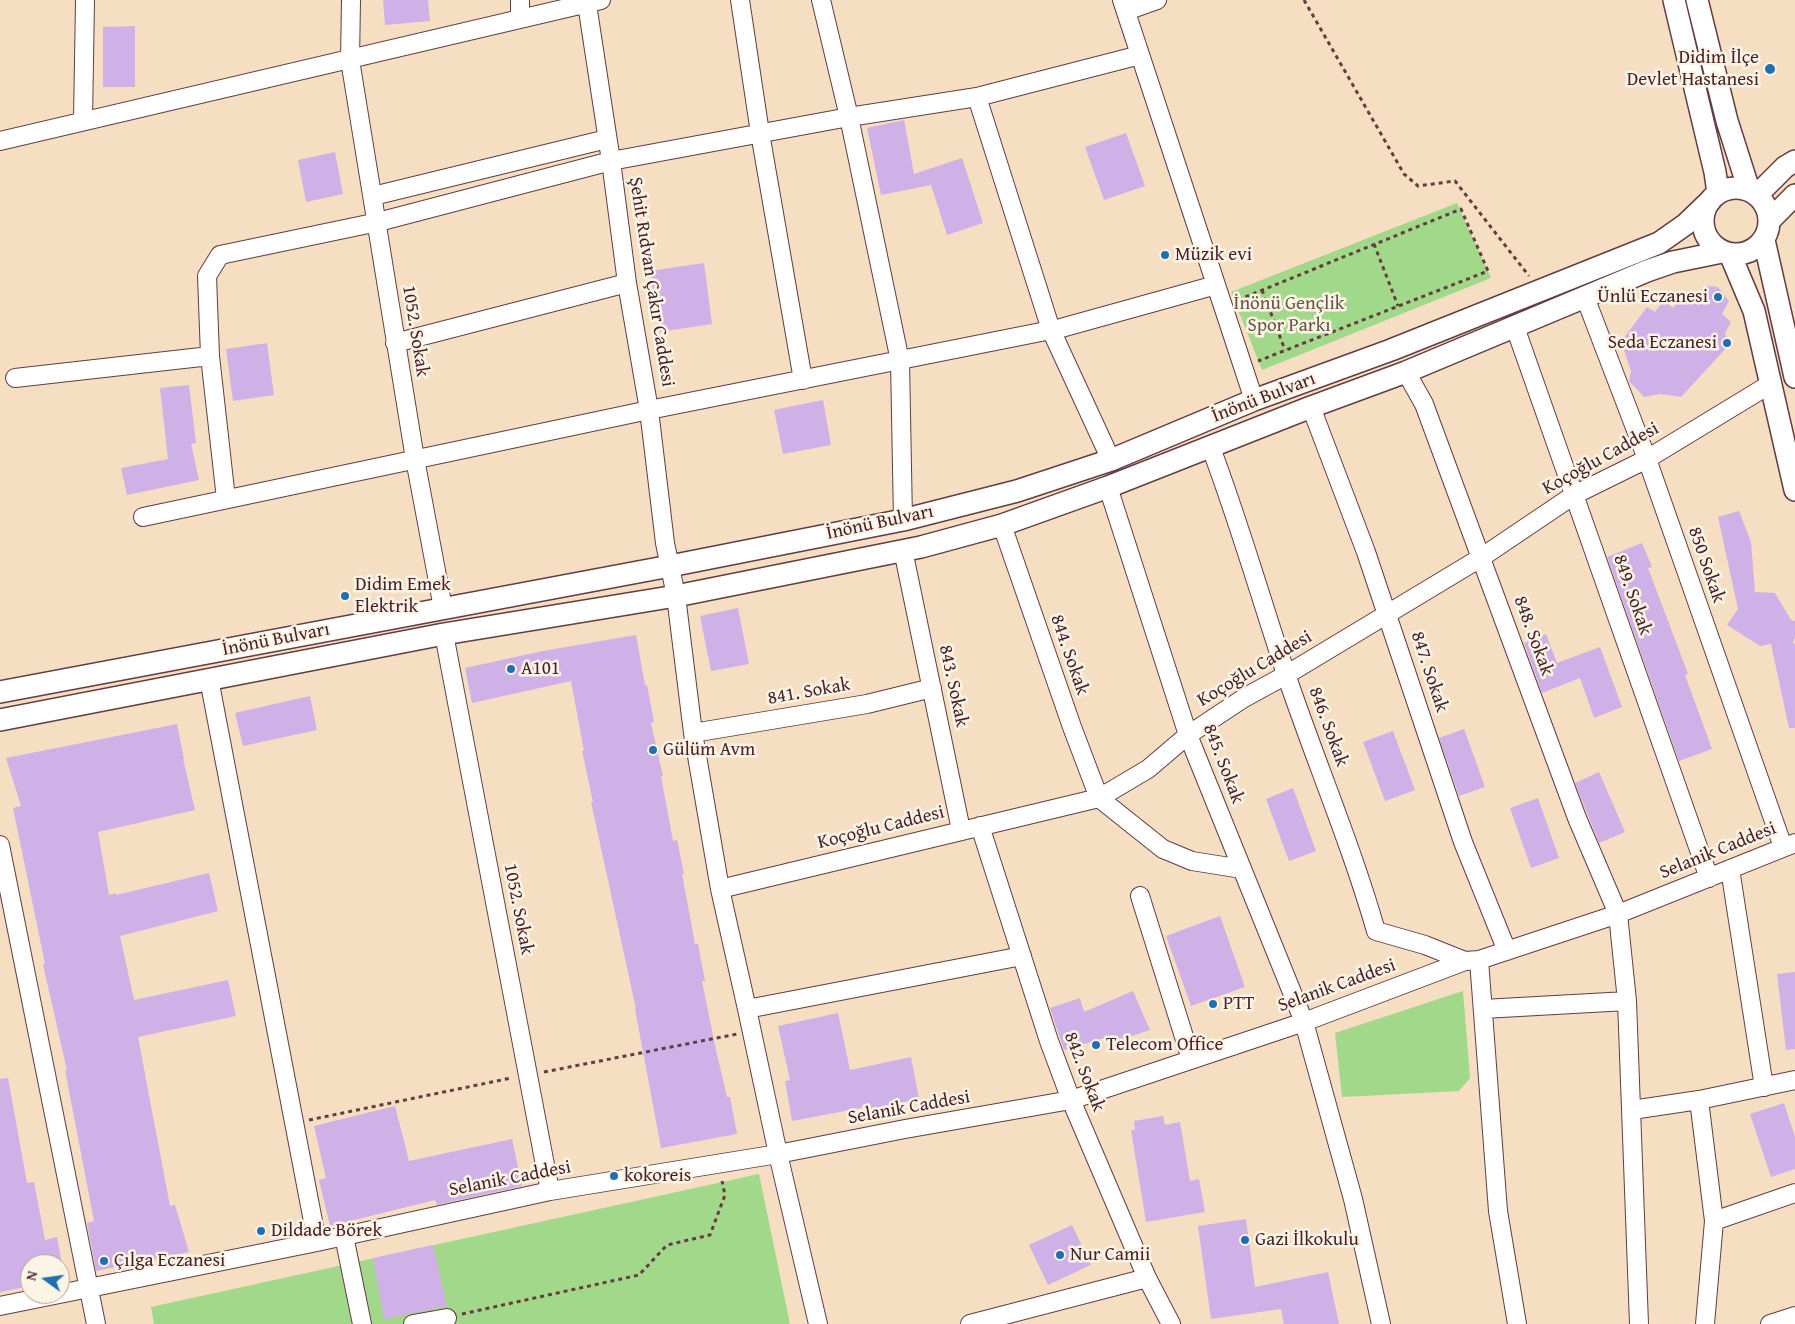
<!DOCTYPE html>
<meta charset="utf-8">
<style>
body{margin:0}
#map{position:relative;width:1795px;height:1324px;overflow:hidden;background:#f5dec2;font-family:"Gentium Book Plus",serif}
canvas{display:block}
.north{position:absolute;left:20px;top:1254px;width:50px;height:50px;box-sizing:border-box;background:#fcf5e5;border:1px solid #b59f9b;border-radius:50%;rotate:284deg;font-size:14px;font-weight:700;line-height:20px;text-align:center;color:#4a1f2b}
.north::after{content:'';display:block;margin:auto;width:18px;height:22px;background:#1f6fb2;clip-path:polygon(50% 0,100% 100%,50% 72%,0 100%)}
</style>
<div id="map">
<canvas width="1795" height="1324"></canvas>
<div class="north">N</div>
</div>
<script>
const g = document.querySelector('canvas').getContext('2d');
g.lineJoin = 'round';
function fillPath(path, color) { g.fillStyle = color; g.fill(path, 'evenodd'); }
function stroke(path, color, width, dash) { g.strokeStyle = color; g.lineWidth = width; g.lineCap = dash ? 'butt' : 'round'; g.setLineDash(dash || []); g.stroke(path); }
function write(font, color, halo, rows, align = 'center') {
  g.font = font + ' "Gentium Book Plus",serif'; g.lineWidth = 5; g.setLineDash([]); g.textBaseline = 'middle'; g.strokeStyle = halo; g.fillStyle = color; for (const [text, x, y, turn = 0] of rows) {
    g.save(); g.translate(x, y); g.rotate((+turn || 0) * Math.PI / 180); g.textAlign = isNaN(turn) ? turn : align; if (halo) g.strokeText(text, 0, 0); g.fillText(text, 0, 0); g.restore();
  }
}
fillPath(new Path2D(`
 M 1457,203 L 1491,278 L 1262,370 L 1231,292 Z
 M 1463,991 L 1470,1078 L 1459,1091 L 1342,1097 L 1335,1033 Z
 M 759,1174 L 790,1324 L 154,1324 L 151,1307 Z`), '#a1d88a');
fillPath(new Path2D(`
 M 383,0 L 428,0 L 430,21 L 385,25 Z
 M 135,26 L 135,87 L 103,87 L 103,27 Z
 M 904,120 L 914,174 L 962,158 L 983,223 L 947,235 L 931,185 L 881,195 L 867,128 Z
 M 1126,133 L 1145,186 L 1104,200 L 1085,147 Z
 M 335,152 L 343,194 L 306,202 L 298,160 Z
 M 704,263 L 712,324 L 659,332 L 650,271 Z
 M 1707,286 L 1718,287 L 1729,301 L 1722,314 L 1731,322 L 1725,333 L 1729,345 L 1681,397 L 1660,394 L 1644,397 L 1629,381 L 1631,371 L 1621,342 L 1647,307 L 1655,312 L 1664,300 L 1673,308 L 1683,294 L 1692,300 Z
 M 267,343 L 274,395 L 233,401 L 226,349 Z
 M 189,385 L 196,443 L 191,444 L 199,480 L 127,495 L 121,468 L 168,459 L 160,388 Z
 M 823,400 L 831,445 L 783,454 L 774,410 Z
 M 1739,511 L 1751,542 L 1755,592 L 1775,593 L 1791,620 L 1795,621 L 1795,637 L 1793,642 L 1795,645 L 1795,728 L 1789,728 L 1771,644 L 1760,646 L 1727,625 L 1738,609 L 1718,517 Z
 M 1642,543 L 1652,567 L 1648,568 L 1688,674 L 1685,675 L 1712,749 L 1679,761 L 1607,557 Z
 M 738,608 L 749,664 L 711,671 L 700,616 Z
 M 1546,634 L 1557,663 L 1600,647 L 1622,707 L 1594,718 L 1580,678 L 1542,693 L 1524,643 Z
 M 636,635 L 645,685 L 647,685 L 654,722 L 651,723 L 663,776 L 661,776 L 673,841 L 677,840 L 684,874 L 682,874 L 695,944 L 698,944 L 705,981 L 702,981 L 716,1050 L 727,1097 L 730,1097 L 737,1134 L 661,1148 L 635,1009 L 636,1009 L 591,802 L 593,802 L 582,751 L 584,751 L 571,681 L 472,703 L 465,668 L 543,651 Z
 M 310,696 L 317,730 L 243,746 L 235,713 Z
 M 177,724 L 184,759 L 183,759 L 195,810 L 98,832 L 109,895 L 116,893 L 116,895 L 209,873 L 218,911 L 120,936 L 134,1000 L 228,980 L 236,1016 L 138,1037 L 170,1206 L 175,1205 L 189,1252 L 96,1271 L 87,1223 L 94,1221 L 65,1070 L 67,1070 L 43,965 L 45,964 L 13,808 L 21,806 L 6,758 Z
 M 1464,729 L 1485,787 L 1459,796 L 1439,738 Z
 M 1393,731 L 1415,790 L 1385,801 L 1363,742 Z
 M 1599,772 L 1625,832 L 1599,843 L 1575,783 Z
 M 1293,788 L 1316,851 L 1289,861 L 1266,799 Z
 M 1538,798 L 1559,858 L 1531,868 L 1510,808 Z
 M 1220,916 L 1245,987 L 1191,1006 L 1166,936 Z
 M 1795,972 L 1795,1049 L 1786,1050 L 1777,974 Z
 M 1133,991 L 1150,1030 L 1113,1042 L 1111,1036 L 1064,1050 L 1050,1008 L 1080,998 L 1084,1012 Z
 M 838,1013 L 850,1070 L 911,1057 L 919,1099 L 871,1109 L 871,1106 L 792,1121 L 785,1081 L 790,1080 L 778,1026 Z
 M 8,1078 L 27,1183 L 34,1182 L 45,1240 L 57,1237 L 62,1264 L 30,1264 L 30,1286 L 0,1292 L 0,1079 Z
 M 1784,1103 L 1795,1137 L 1795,1169 L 1771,1177 L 1750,1114 Z
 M 395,1106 L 409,1161 L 512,1139 L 522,1186 L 437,1205 L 435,1200 L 330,1226 L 319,1180 L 326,1178 L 314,1126 Z
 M 1163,1116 L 1165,1125 L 1180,1122 L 1190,1181 L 1199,1179 L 1205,1212 L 1146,1222 L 1131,1130 L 1135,1130 L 1134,1121 Z
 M 1246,1219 L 1255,1287 L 1328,1272 L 1339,1324 L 1284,1324 L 1281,1309 L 1211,1319 L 1198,1226 Z
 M 1072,1225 L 1091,1265 L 1048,1285 L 1029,1245 Z
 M 433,1245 L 447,1306 L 384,1319 L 373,1258 Z`), '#cfb1e8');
const minor = new Path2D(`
 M 351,0 L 350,60 L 415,459 L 443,608
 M 520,0 L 520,18
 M 740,0 L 760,133 L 803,380
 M 821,0 L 849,117 L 900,361 L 903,520
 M 1122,0 L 1254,400
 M 587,4 L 611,161 L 627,283 L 649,410 L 665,543 L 676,596 L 693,733 L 720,889 L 747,1009 L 778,1154 L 818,1324
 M 1126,11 L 1157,0
 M 977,97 L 1051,330 L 1111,460
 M 83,121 L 85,0
 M 0,141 L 601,0
 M 373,196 L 607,139
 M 1585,297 L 1647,459 L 1783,847
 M 1515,327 L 1709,878
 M 395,343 L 627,283
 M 1406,372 L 1424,404 L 1577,818 L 1618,914 L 1627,1001 L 1639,1324
 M 15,378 L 210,356
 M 1311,407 L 1366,552 L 1463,842 L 1507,951
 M 1211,448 C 1239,522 1261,599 1286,674 C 1315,760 1351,844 1376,931 L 1425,945 L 1465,961
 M 1108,487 L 1188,735 L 1304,1022 L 1353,1199 L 1381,1324
 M 226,499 L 210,356 L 207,276 L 220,255 L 378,222 L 611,161 L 849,117 L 977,97 L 1140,55
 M 143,517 L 649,410 L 1061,328 L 1216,285
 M 1002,525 L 1072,727 L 1099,798 L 1163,849 L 1192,861 L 1242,869
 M 903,550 L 961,830
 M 444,634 L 550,1191
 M 209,679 L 317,1242
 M 693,733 L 867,704 L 932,688
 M 980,826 L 1049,1041 L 1071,1100 L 1147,1278 L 1171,1324
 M 0,845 L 96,1324
 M 1730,869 L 1764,1087
 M 720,889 L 1099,798 L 1148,769 L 1188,735 L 1244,698 L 1286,675 L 1482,557 L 1574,495 L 1647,459 L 1772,383
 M 1140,896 L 1191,1059
 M 1479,960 L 1498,1211 L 1517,1324
 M 747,1009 L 1022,956
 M 1483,1009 L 1627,1001
 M 1699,1100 L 1714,1221 L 1705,1324
 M 1632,1110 L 1699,1100 L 1795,1080
 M 1714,1221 L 1795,1193
 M 344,1236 L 362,1324
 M 0,1306 L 317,1242 L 550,1191 L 778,1154 L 905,1129 L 1071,1100 L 1304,1022 L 1465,961 L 1479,960 L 1618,914 L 1795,843
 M 413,1324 L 447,1318
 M 970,1324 L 1147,1278
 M 1770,1324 L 1795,1316`);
const major = new Path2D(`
 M 1674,0 L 1715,172 L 1718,193
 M 1697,0 L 1727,121 L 1749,190
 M1703 221a33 33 0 1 1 66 0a33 33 0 1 1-66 0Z
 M 1757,195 L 1785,167 L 1795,161
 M 1770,220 L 1795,195
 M 1764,240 L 1795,377
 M 1730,254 L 1754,311 L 1795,490
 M 0,692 L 670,566 L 903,520 L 1017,491 L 1111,460 L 1254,400 L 1391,350 L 1659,243 L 1686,224 L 1711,200
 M 0,720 L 444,634 L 676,596 L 921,547 L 1002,525 L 1108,487 L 1311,407 L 1406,372 L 1647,271 L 1673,262 L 1722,252`);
stroke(minor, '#643c42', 20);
stroke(major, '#643c42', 24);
stroke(new Path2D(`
 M 1304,0 L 1404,174 L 1418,186 L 1455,181 L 1529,276
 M 1374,244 L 1398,306
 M 1262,290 L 1285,350
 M 1238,300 L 1461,209 L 1488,271 L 1258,361
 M 544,1072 L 737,1034
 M 309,1120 L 511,1078
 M 462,1314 L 639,1275 L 667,1245 L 710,1235 L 725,1195 L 722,1181`), '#643c42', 3, [4, 4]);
stroke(minor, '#fff', 18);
stroke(major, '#fff', 21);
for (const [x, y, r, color] of [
 [1770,69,6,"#1f6fb2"],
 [1165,255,5,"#1f6fb2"],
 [1718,297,5,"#1f6fb2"],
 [1727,343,5,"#1f6fb2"],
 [345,596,5,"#1f6fb2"],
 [511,669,5,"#1f6fb2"],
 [653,750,5,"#1f6fb2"],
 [1213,1004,5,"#1f6fb2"],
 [1096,1045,5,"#1f6fb2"],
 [614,1176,5,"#1f6fb2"],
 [261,1231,5,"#1f6fb2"],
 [1245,1240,5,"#1f6fb2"],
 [1060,1255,5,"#1f6fb2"],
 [104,1261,5,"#1f6fb2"]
]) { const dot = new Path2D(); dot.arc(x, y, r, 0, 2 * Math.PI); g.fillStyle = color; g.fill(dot); stroke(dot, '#fcf5e5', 2); }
write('19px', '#4a1f2b', '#fcf5e5', [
 ["Didim İlçe",1759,58,"right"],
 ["Devlet Hastanesi",1759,80,"right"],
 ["Müzik evi",1175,255],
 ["Ünlü Eczanesi",1708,297,"right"],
 ["Seda Eczanesi",1717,343,"right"],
 ["Didim Emek",355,585],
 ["Elektrik",355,607],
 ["A101",521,669],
 ["Gülüm Avm",663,750],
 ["PTT",1223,1004],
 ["Telecom Office",1106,1045],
 ["kokoreis",624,1176],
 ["Dildade Börek",271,1231],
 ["Gazi İlkokulu",1255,1240],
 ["Nur Camii",1070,1255],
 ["Çılga Eczanesi",114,1261]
], 'left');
write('19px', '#4a1f2b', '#fcf5e5', [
 ["Şehit Rıdvan Çakır Caddesi",651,282,81],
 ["1052. Sokak",415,331,81],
 ["İnönü Bulvarı",1264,398,-21],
 ["Koçoğlu Caddesi",1601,459,-29],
 ["İnönü Bulvarı",880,523,-12],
 ["850 Sokak",1706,565,71],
 ["849. Sokak",1632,595,71],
 ["848. Sokak",1533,636,70],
 ["İnönü Bulvarı",276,640,-11],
 ["844. Sokak",1069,655,71],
 ["Koçoğlu Caddesi",1255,669,-31],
 ["847. Sokak",1429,672,72],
 ["843. Sokak",953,686,78],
 ["841. Sokak",809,692,-10],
 ["846. Sokak",1328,727,70],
 ["845. Sokak",1223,764,69],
 ["Koçoğlu Caddesi",881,828,-14],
 ["Selanik Caddesi",1718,851,-22],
 ["1052. Sokak",518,909,79],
 ["Selanik Caddesi",1337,986,-20],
 ["842. Sokak",1084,1072,69],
 ["Selanik Caddesi",909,1108,-10],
 ["Selanik Caddesi",510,1179,-11]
]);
write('19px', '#645648', '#fcf5e5', [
 ["İnönü Gençlik",1289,304],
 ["Spor Parkı",1289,326]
]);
</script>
